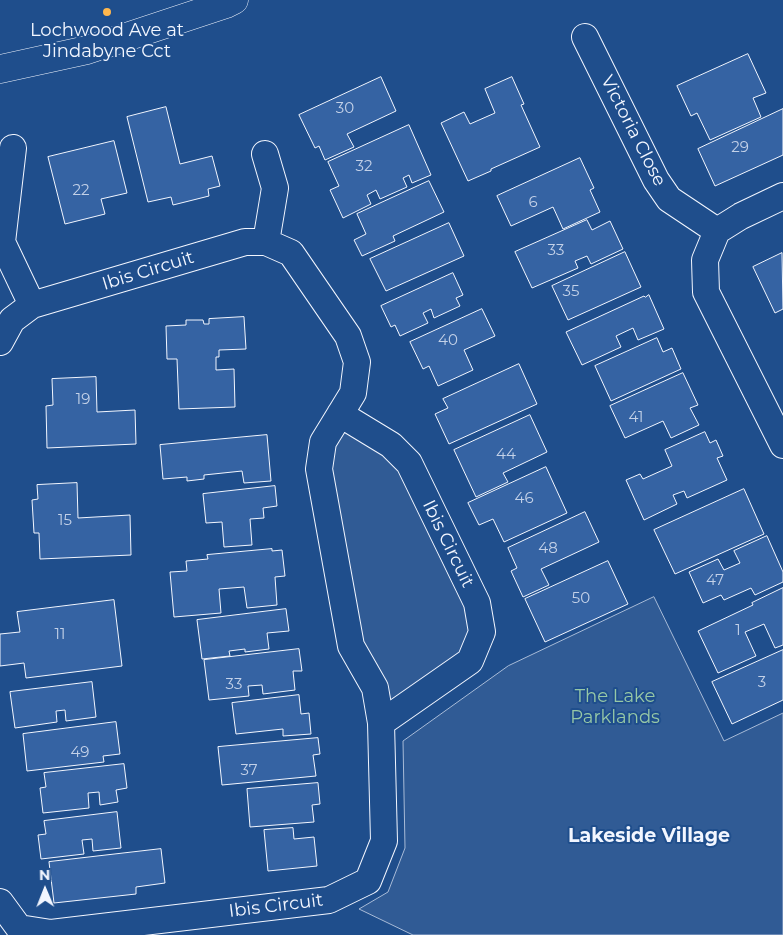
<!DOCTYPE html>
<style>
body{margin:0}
#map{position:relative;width:783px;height:935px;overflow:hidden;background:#1f4e8c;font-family:Montserrat,sans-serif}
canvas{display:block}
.north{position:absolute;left:20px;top:865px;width:50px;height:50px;-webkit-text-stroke:4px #1f4e8c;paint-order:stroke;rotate:359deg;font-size:14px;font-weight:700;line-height:20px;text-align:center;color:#f2f6ff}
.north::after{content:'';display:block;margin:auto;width:18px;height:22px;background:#f2f6ff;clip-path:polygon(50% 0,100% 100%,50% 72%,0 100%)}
</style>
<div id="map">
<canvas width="783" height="935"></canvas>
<div class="north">N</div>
</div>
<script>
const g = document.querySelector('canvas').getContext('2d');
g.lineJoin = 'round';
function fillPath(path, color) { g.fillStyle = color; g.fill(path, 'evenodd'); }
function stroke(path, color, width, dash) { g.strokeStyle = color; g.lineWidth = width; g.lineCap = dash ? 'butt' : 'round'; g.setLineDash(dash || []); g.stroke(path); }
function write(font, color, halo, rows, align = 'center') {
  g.font = font + ' Montserrat,sans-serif'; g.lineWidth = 4; g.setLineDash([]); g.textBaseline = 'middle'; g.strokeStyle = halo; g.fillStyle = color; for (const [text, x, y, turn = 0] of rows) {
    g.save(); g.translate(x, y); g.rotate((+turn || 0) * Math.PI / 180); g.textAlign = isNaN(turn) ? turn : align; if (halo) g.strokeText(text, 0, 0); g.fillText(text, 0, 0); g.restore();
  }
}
const built = new Path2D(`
 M 340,414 L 391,445 L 477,603 L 470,661 L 381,723 L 351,646 L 323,442 Z
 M 654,597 L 724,741 L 783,713 L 783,935 L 413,935 L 359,909 L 388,892 L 405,848 L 403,741 L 508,666 Z`);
fillPath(built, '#305b95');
stroke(built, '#a8bbd7', 1);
const building = new Path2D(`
 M 748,54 L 766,93 L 753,98 L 761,117 L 710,140 L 697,113 L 691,116 L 677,86 Z
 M 381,77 L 396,111 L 347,134 L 354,147 L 325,160 L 319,146 L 315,148 L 299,115 Z
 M 512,77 L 524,104 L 521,105 L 540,147 L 491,169 L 491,171 L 468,181 L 441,123 L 464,112 L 470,124 L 495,113 L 485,89 Z
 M 166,107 L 180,164 L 212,156 L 220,186 L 208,189 L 209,196 L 173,205 L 171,197 L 148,202 L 127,117 Z
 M 783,109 L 783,155 L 715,186 L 698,149 Z
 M 409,125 L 431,175 L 412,183 L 409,175 L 403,178 L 407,187 L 380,199 L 376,190 L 367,195 L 371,204 L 343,218 L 330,190 L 339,186 L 328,162 Z
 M 114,141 L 127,193 L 101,199 L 105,214 L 65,224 L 48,157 Z
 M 580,158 L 594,188 L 590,190 L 600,212 L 563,229 L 553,207 L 511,226 L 497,196 Z
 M 429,181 L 444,212 L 393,236 L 395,241 L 362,256 L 354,240 L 366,234 L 357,214 Z
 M 587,220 L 592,230 L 610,221 L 623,249 L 591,264 L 587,256 L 575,261 L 578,268 L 532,288 L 515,252 Z
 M 449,223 L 464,256 L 386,291 L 370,259 Z
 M 625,252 L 641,287 L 568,320 L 552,286 Z
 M 782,253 L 783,309 L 775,313 L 753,267 Z
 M 453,273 L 463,295 L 456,298 L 460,306 L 434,318 L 431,309 L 423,313 L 428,323 L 400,336 L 395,325 L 391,327 L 381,306 Z
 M 649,295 L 664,329 L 638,340 L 633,328 L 616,336 L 621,347 L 582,365 L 566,332 L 644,296 L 645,297 Z
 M 482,309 L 495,336 L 464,350 L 473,370 L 438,386 L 429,366 L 423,369 L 410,342 Z
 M 244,317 L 246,349 L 219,350 L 219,357 L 216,357 L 216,370 L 234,369 L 235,407 L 179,409 L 177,359 L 167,359 L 166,326 L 186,325 L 186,320 L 203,320 L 204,324 L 209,324 L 209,319 Z
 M 657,338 L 663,352 L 672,348 L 681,369 L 611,401 L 595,366 Z
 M 519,364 L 537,404 L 449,444 L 435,414 L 448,408 L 443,399 Z
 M 683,373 L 698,405 L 690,408 L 699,425 L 671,438 L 663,421 L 625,438 L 610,406 Z
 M 96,377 L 97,412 L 135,410 L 136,444 L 47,448 L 46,406 L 53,405 L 52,379 Z
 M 530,415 L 547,452 L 503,473 L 508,482 L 476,497 L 454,450 Z
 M 705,432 L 710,443 L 716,440 L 723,456 L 717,458 L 727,480 L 687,498 L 684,491 L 673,495 L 677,504 L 644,520 L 626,480 L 640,474 L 643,479 L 672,466 L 665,450 Z
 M 267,435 L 271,481 L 244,483 L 242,471 L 204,475 L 204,479 L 187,481 L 187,477 L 163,479 L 160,445 Z
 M 546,467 L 567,513 L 504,542 L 493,519 L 479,525 L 468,503 Z
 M 77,483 L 78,518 L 130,515 L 131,555 L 40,559 L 39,533 L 34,533 L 32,500 L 38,499 L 37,485 Z
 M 275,486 L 277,506 L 263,508 L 264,518 L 250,519 L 252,545 L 224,547 L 222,522 L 206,523 L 203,494 Z
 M 744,489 L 764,534 L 675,574 L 654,530 Z
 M 585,512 L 599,542 L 541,569 L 549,585 L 523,597 L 511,571 L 517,568 L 508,548 Z
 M 767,536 L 783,572 L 783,582 L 755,595 L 751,588 L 724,600 L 721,595 L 703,603 L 689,572 L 718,559 L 724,570 L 740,563 L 734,551 Z
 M 272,549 L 272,551 L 282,550 L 285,576 L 275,577 L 277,605 L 247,608 L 244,587 L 219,589 L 221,613 L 174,617 L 170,572 L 187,571 L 186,561 L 208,559 L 207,555 Z
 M 608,561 L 628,604 L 545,642 L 525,599 Z
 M 783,588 L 783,645 L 775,648 L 764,624 L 745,632 L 756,656 L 718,673 L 698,631 L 753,605 L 752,603 Z
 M 114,600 L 122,666 L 26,678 L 24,663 L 0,666 L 0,634 L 20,632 L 17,612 Z
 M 286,609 L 289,631 L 267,633 L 269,649 L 245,652 L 245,649 L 229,651 L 230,656 L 202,659 L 197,620 Z
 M 299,649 L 302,671 L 293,671 L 295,690 L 263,694 L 262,685 L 248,686 L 249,696 L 209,700 L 204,660 Z
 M 783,650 L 783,700 L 732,724 L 712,682 Z
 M 92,682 L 96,717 L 66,721 L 65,710 L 56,711 L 57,722 L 15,728 L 10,692 Z
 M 299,695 L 301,714 L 309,713 L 311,734 L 283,736 L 283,729 L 236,734 L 232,703 Z
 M 116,722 L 120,754 L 103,756 L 104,762 L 27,771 L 23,734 Z
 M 318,738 L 320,754 L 313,755 L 316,776 L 222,785 L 218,747 Z
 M 124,764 L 127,788 L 116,790 L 118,802 L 100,805 L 99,792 L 88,793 L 89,808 L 43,813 L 40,788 L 46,787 L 44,773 Z
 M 318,783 L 320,804 L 312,805 L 314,822 L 250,827 L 247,789 Z
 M 117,812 L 121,848 L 93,851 L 92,839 L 82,840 L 84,854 L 41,859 L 38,835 L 46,834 L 44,821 Z
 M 293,828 L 294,839 L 314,837 L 317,866 L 268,871 L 264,830 Z
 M 161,849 L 165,883 L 136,887 L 136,894 L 54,903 L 49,862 Z`);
fillPath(building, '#3563a3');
stroke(building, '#f2f6ff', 1);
const street = new Path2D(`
 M 585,37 L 656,180 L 669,199 L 717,231
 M 13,148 L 2,242 L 32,305
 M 265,154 L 275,188 L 266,242
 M 783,196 L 741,216 L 717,231 L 705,260 L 706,292 L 783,445
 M 0,342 L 12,320 L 32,305 L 245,242 L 266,242 L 291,253 L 348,336 L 357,362 L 353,393 L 323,442 L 319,469 L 351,646 L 375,688 L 381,723 L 384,841 L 368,881 L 329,900 L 51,933 L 19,928 L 0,902
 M 340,414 L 391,445 L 409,463 L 477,603 L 482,632 L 470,661 L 381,723`);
const secondary = new Path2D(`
 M 0,69 L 87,50 L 226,4 L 234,0`);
stroke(street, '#f2f6ff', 28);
stroke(secondary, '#f2f6ff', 29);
stroke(street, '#1f4e8c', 26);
stroke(secondary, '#1f4e8c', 28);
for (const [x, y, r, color] of [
 [107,12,5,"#ffb74d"]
]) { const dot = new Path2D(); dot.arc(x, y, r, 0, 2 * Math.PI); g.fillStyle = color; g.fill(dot); stroke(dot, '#1f4e8c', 2); }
write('15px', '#c3d1e8', null, [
 ["30",345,109],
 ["29",740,148],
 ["32",364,167],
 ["22",81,191],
 ["6",533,203],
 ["33",556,251],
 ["35",571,292],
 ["40",448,341],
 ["19",83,400],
 ["41",636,418],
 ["44",506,455],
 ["46",524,499],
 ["15",65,521],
 ["48",548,549],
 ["47",715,581],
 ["50",581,599],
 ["1",738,631],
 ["11",60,635],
 ["3",762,683],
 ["33",234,685],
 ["49",80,753],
 ["37",249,771]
]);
write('18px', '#f2f6ff', '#1f4e8c', [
 ["Lochwood Ave at",107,31],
 ["Jindabyne Cct",107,52]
]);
write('18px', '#f2f6ff', '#1f4e8c', [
 ["Victoria Close",633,131,63],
 ["Ibis Circuit",148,271,-17],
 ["Ibis Circuit",448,544,64],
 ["Ibis Circuit",276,906,-7]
]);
write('18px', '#97c8a6', '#1f4e8c', [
 ["The Lake",615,697],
 ["Parklands",615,718]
]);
write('bold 19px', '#f2f6ff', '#1f4e8c', [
 ["Lakeside Village",649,836]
]);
</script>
